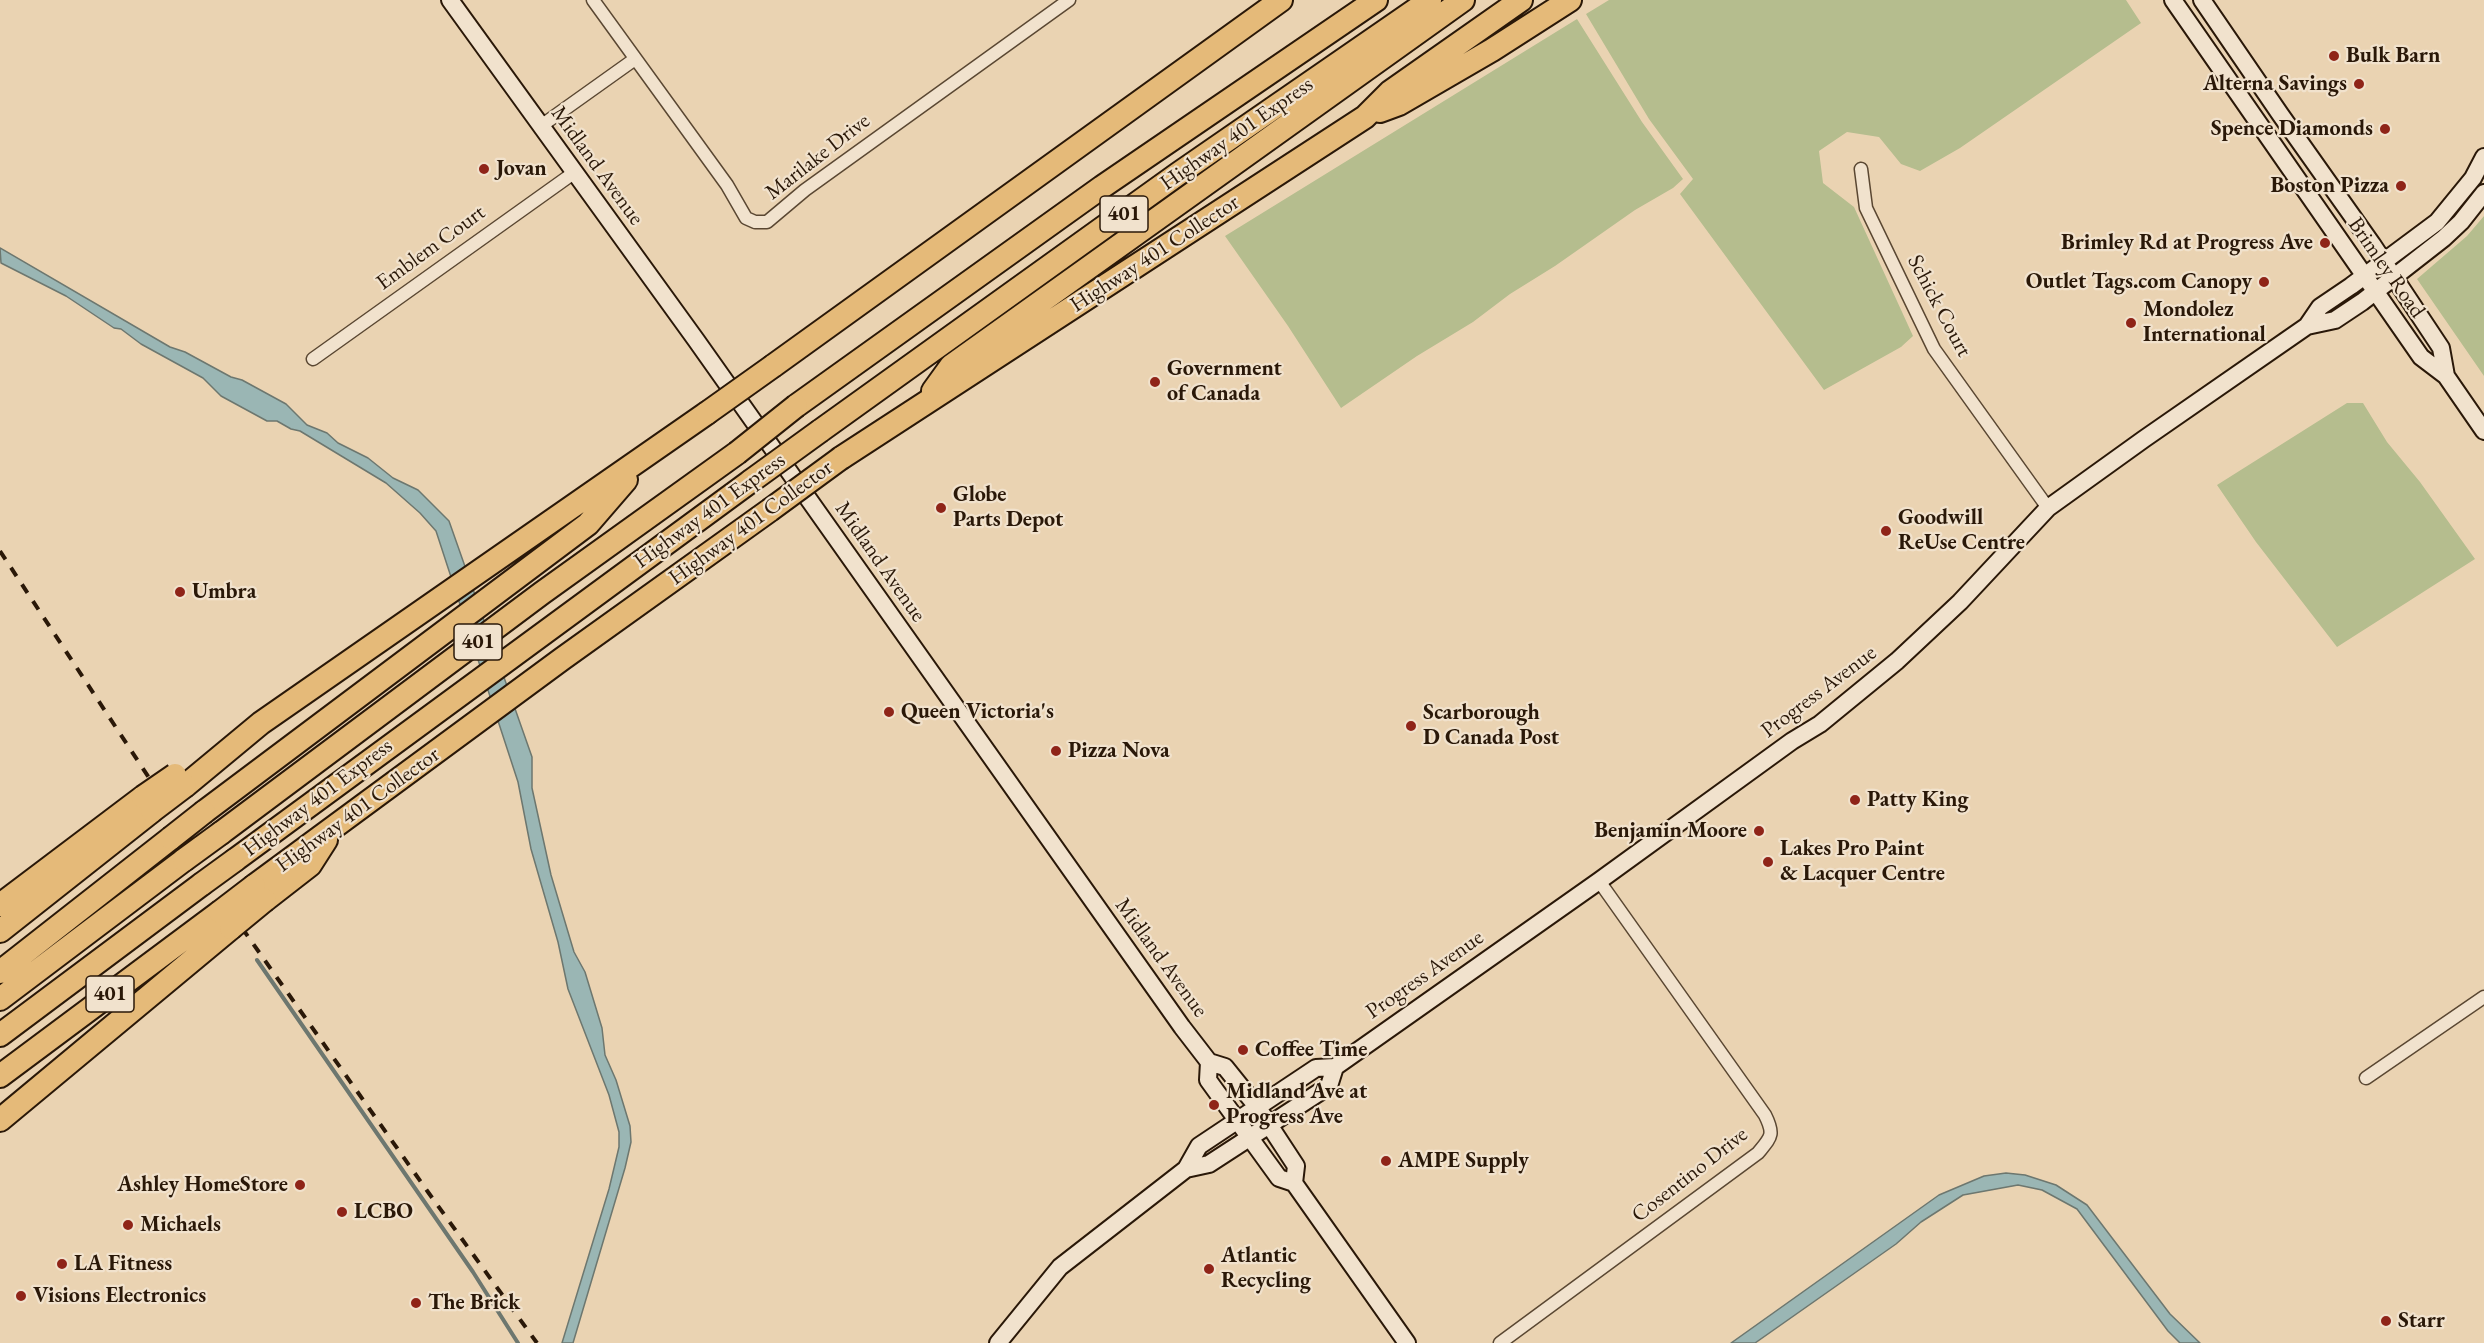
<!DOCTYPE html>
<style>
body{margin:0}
canvas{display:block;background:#ead3b2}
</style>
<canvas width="2484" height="1343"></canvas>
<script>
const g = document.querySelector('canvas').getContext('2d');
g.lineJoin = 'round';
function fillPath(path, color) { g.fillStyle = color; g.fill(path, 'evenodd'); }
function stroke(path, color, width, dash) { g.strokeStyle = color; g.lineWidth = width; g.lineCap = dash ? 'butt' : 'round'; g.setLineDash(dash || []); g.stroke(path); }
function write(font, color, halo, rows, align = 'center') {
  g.font = font + ' "EB Garamond",serif'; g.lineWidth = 4.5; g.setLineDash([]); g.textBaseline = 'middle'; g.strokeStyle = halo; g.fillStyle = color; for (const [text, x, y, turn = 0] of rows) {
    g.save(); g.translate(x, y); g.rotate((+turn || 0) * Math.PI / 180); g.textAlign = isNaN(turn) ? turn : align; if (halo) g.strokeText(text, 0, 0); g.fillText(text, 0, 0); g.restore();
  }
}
fillPath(new Path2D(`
 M 1609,0 L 2126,0 L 2141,23 L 1960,148 L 1920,171 L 1901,164 L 1879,137 L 1847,132 L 1819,151 L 1823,183 L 1854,207 L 1913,336 L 1901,347 L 1824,390 L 1680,194 L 1693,179 L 1649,119 L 1586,14 Z
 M 1577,19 L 1642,122 L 1683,179 L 1673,188 L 1635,210 L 1555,266 L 1510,294 L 1473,322 L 1417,356 L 1341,408 L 1288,326 L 1225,236 Z
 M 2484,216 L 2484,376 L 2417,279 L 2467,236 Z
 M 2347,403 L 2363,403 L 2387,442 L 2420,482 L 2475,559 L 2337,647 L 2256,542 L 2217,485 Z`), '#b5bd8e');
const water = new Path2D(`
 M 0,248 L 170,347 L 185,352 L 231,377 L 242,380 L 286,404 L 307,425 L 327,433 L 338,443 L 368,458 L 393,478 L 418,490 L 449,521 L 532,757 L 532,788 L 551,875 L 574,952 L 585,972 L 602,1028 L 605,1055 L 616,1080 L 630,1126 L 631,1142 L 625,1168 L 573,1343 L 562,1343 L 609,1189 L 619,1147 L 619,1132 L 609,1095 L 568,989 L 558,942 L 531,849 L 518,782 L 436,531 L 420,513 L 386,483 L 300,431 L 291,429 L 277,421 L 267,421 L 221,396 L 203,378 L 141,344 L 121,329 L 114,328 L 66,296 L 1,263 Z
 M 2006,1173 L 2025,1175 L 2056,1185 L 2087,1205 L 2170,1314 L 2200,1343 L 2180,1343 L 2168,1331 L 2077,1209 L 2042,1190 L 2018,1185 L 1963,1195 L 1921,1222 L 1896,1244 L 1755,1343 L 1731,1343 L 1939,1195 L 1984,1176 Z`);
fillPath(water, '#9ab6b4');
stroke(water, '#6d776f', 1.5);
stroke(new Path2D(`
 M 257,960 L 473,1272 L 518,1343`), '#6d776f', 4);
const street = new Path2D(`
 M 593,0 L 727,185 L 746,218 L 755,222 L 767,222 L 805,190 L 1069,0
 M 541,126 L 635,59
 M 1861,169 L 1866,208 L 1934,349 L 2048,508
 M 313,359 L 575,172
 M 2366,1078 L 2484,997
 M 1500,1343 L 1758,1153 C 1771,1137 1775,1135 1765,1115 L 1599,881`);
const secondary = new Path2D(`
 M 450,0 L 696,340 L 1182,1027 L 1209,1062 L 1225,1067 L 1258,1108 L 1296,1166 L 1294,1183
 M 2173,0 L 2421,357 L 2446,376 L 2484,431
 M 2202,0 L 2280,114 L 2372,244 L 2441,348 L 2446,376
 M 2307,326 L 2335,320 L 2362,302 L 2444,238 L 2461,222 L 2484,193
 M 1209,1062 L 1208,1080 L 1279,1178 L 1294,1183 L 1407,1343
 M 1186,1169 L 1209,1164 L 1329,1086 L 1335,1067
 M 998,1343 L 1060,1267 L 1186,1169 L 1199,1146 L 1316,1068 L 1335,1067 L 1599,881 L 1792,741 L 1820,724 L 1897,661 L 1960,602 L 2048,508 L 2144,439 L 2307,326 L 2320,307 L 2351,286 L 2437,222 L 2473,178 L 2484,157`);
const highway = new Path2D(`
 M 1380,111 L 1399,104 L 1492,50 L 1570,0
 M 773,366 L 1281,0
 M 933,391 L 951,366 L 1463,0
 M 796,406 L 1102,187 L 1376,0
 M 820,431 L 1178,174 L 1430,0
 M 841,458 L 1365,117 L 1390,92 L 1521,0
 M 185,786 L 261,723 L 707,413
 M 204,812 L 588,524 L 626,480
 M 221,833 L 542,593 L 737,453
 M 235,860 L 751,481
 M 254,886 L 562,659 L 770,510
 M 265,900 L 310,865 L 326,840
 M 0,905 L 143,797
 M 0,931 L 152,811
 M 0,972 L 171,838
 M 0,999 L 184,860
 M 0,1035 L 202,884
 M 0,1076 L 220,912
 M 0,1120 L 231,928`);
stroke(street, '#5a4732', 15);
stroke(secondary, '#2a1808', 20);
stroke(highway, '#2a1808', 26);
stroke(street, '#f1e2cd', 12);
stroke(secondary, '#f1e2cd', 16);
stroke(highway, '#e5ba79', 22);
stroke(new Path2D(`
 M 0,551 L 161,796
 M 242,928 L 428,1192 L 537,1343`), '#2a1808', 4, [10, 10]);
const highwayBridge = new Path2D(`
 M 707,413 L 773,366
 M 737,453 L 796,406
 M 751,481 L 820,431
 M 770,510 L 841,458
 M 143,797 L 175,775
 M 152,811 L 185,786
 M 171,838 L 204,812
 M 184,860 L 221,833
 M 202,884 L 235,860
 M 220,912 L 254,886
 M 231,928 L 265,900`);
stroke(highwayBridge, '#2a1808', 26, []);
stroke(highwayBridge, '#e5ba79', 22);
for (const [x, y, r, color] of [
 [2334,56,6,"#8f2418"],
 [2359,84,6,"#8f2418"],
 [2385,129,6,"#8f2418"],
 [484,169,6,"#8f2418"],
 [2401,186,6,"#8f2418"],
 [2325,243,6,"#8f2418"],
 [2264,282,6,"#8f2418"],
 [2131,323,6,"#8f2418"],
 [1155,382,6,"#8f2418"],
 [941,508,6,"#8f2418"],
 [1886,531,6,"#8f2418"],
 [180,592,6,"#8f2418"],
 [889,712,6,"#8f2418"],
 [1411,726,6,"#8f2418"],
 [1056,751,6,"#8f2418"],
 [1855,800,6,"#8f2418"],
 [1759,831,6,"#8f2418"],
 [1768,862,6,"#8f2418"],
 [1243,1050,6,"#8f2418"],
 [1214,1105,6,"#8f2418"],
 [1386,1161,6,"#8f2418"],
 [300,1185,6,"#8f2418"],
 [342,1212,6,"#8f2418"],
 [128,1225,6,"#8f2418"],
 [62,1264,6,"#8f2418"],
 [1209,1269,6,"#8f2418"],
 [21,1296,6,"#8f2418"],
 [416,1303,6,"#8f2418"],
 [2386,1321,6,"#8f2418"]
]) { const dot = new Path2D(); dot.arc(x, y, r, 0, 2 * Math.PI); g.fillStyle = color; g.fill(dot); stroke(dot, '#f1e2cd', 2); }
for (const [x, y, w] of [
 [1124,214,48],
 [478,642,48],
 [110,994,48]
]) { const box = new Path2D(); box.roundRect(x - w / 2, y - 18, w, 36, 4.5); g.fillStyle = '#f1e2cd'; g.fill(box); stroke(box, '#2a1808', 1.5); }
write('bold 21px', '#2a1808', null, [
 ["401",1124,214],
 ["401",478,642],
 ["401",110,994]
]);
write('bold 22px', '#2a1808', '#f1e2cd', [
 ["Bulk Barn",2346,56],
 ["Alterna Savings",2347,84,"right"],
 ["Spence Diamonds",2373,129,"right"],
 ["Jovan",496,169],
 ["Boston Pizza",2389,186,"right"],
 ["Brimley Rd at Progress Ave",2313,243,"right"],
 ["Outlet Tags.com Canopy",2252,282,"right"],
 ["Mondolez",2143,310],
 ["International",2143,335],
 ["Government",1167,369],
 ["of Canada",1167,394],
 ["Globe",953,495],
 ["Parts Depot",953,520],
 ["Goodwill",1898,518],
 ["ReUse Centre",1898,543],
 ["Umbra",192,592],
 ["Queen Victoria's",901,712],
 ["Scarborough",1423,713],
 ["D Canada Post",1423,738],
 ["Pizza Nova",1068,751],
 ["Patty King",1867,800],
 ["Benjamin Moore",1747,831,"right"],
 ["Lakes Pro Paint",1780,849],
 ["& Lacquer Centre",1780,874],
 ["Coffee Time",1255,1050],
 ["Midland Ave at",1226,1092],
 ["Progress Ave",1226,1117],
 ["AMPE Supply",1398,1161],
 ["Ashley HomeStore",288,1185,"right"],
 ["LCBO",354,1212],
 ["Michaels",140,1225],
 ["Atlantic",1221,1256],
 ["Recycling",1221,1281],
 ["LA Fitness",74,1264],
 ["Visions Electronics",33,1296],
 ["The Brick",428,1303],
 ["Starr",2398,1321]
], 'left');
write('22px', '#2a1808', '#f1e2cd', [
 ["Highway 401 Express",1237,134,-35],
 ["Marilake Drive",818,157,-38],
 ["Midland Avenue",597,166,54],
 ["Emblem Court",431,248,-36],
 ["Highway 401 Collector",1155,254,-33],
 ["Brimley Road",2386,268,55],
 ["Schick Court",1939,306,62],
 ["Highway 401 Express",710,511,-36],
 ["Highway 401 Collector",751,523,-36],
 ["Midland Avenue",880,562,55],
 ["Progress Avenue",1819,692,-37],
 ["Highway 401 Express",318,798,-37],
 ["Highway 401 Collector",358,810,-36],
 ["Midland Avenue",1161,958,54],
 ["Progress Avenue",1425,975,-35],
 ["Cosentino Drive",1690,1175,-38]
]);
</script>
